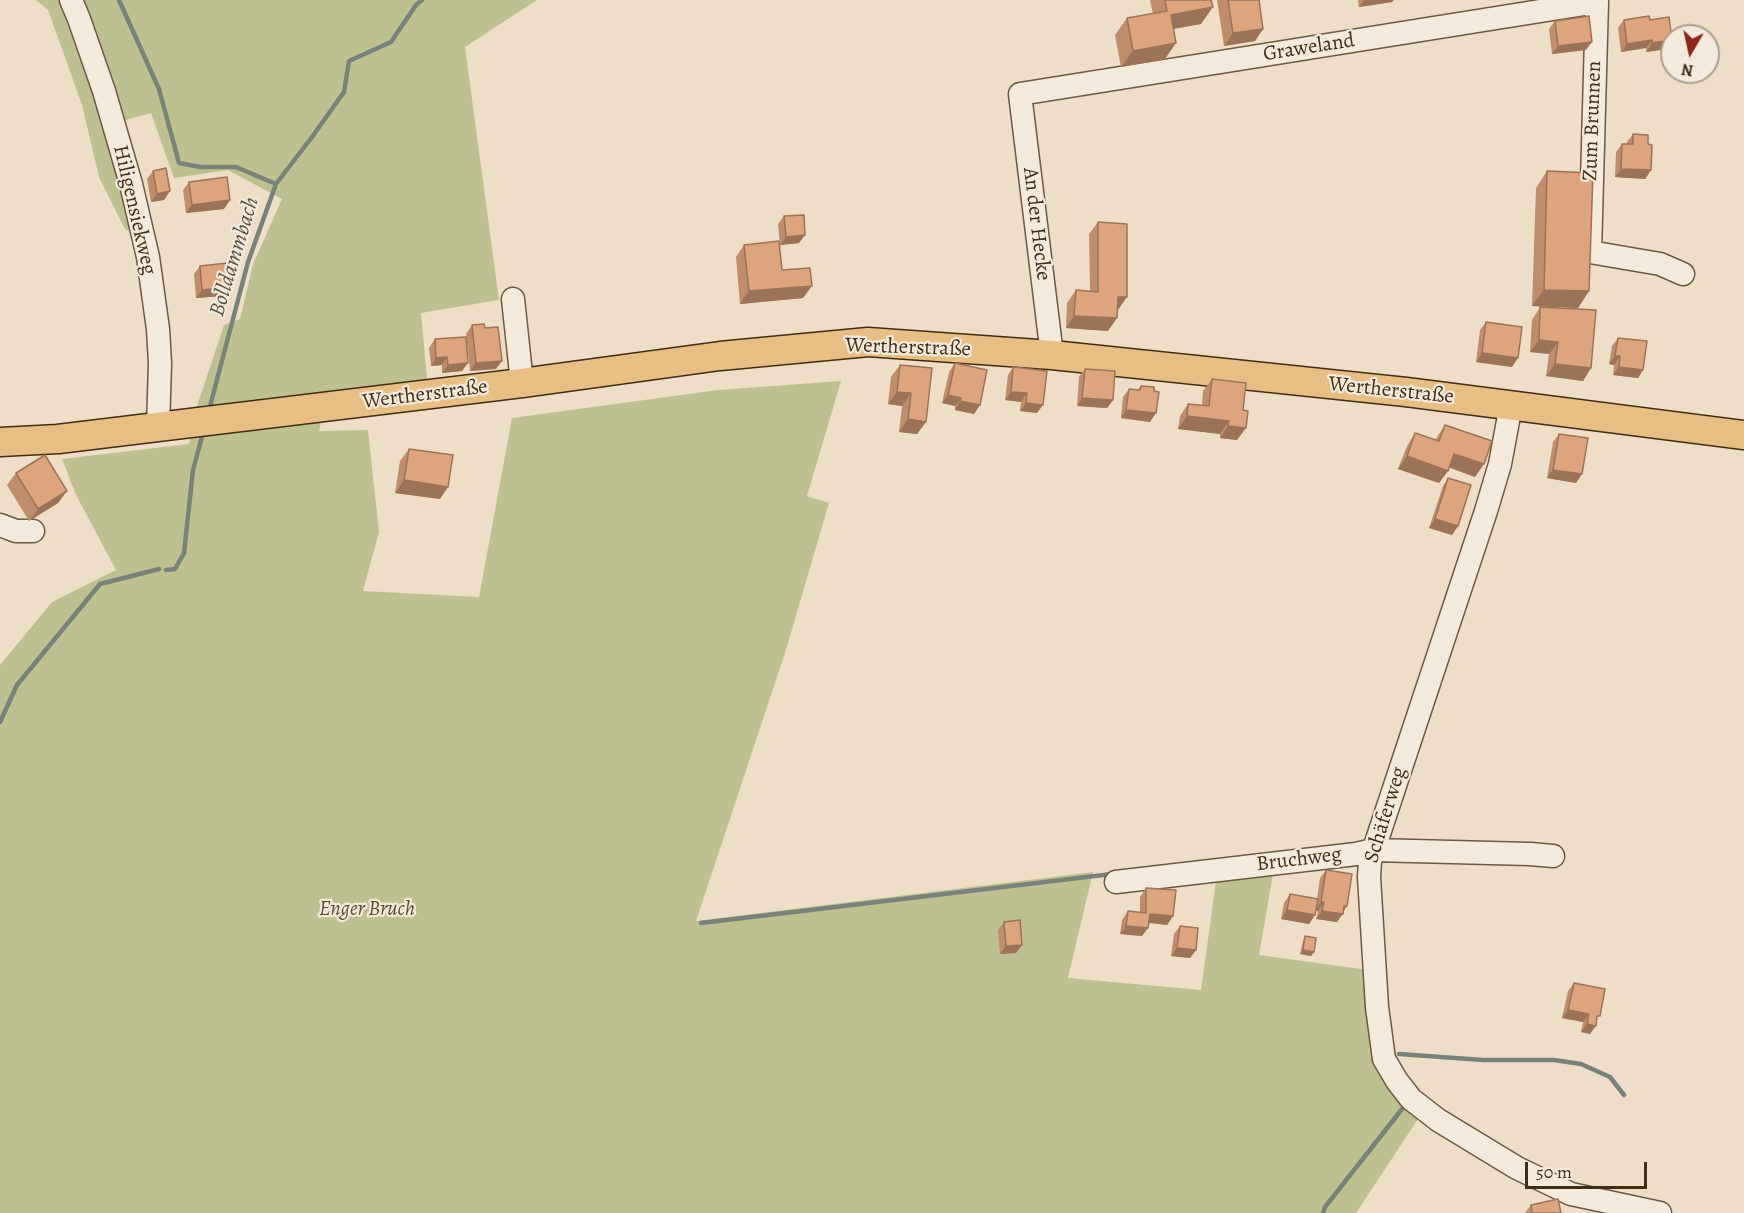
<!DOCTYPE html>
<meta charset="utf-8">
<style>
body{margin:0}
#map{position:relative;width:1744px;height:1213px;overflow:hidden;background:#eedec7;font-family:Alegreya,serif}
canvas{display:block}
.north{position:absolute;left:1660px;top:24px;width:60px;height:60px;box-sizing:border-box;background:#f4eadb;border:2px solid #ac9e8b;border-radius:50%;rotate:189deg;font-size:16px;font-weight:700;line-height:24px;text-align:center;color:#412d14}
.north::after{content:'';display:block;margin:auto;width:21px;height:27px;background:#8f2418;clip-path:polygon(50% 0,100% 100%,50% 72%,0 100%)}
.scale{position:absolute;left:1525px;top:1162px;width:122px;height:27px;box-sizing:border-box;border:3px solid #412d14;border-top:0;padding-left:8px;font-size:18px;line-height:21px;white-space:nowrap;color:#412d14;-webkit-text-stroke:4px #f4eadb;paint-order:stroke}
</style>
<div id="map">
<canvas width="1744" height="1213"></canvas>
<div class="north">N</div>
<div class="scale">50 m</div>
</div>
<script>
const g = document.querySelector('canvas').getContext('2d');
g.lineJoin = 'round';
function fillPath(path, color) { g.fillStyle = color; g.fill(path, 'evenodd'); }
function stroke(path, color, width, dash) { g.strokeStyle = color; g.lineWidth = width; g.lineCap = dash ? 'butt' : 'round'; g.setLineDash(dash || []); g.stroke(path); }
function write(font, color, halo, rows, align = 'center') {
  g.font = font + ' Alegreya,serif'; g.lineWidth = 4.5; g.setLineDash([]); g.textBaseline = 'middle'; g.strokeStyle = halo; g.fillStyle = color; for (const [text, x, y, turn = 0] of rows) {
    g.save(); g.translate(x, y); g.rotate((+turn || 0) * Math.PI / 180); g.textAlign = isNaN(turn) ? turn : align; if (halo) g.strokeText(text, 0, 0); g.fillText(text, 0, 0); g.restore();
  }
}
fillPath(new Path2D(`
 M 36,0 L 537,0 L 465,47 L 499,300 L 421,313 L 428,389 L 326,400 L 319,431 L 368,430 L 379,532 L 363,591 L 479,597 L 512,418 L 718,390 L 841,381 L 807,496 L 829,503 L 785,653 L 696,921 L 1093,872 L 1068,978 L 1201,990 L 1217,874 L 1274,868 L 1259,955 L 1369,970 L 1375,1063 L 1420,1116 L 1356,1213 L 0,1213 L 0,665 L 52,602 L 116,570 L 76,495 L 62,459 L 189,444 L 195,412 L 224,325 L 240,319 L 253,264 L 282,199 L 228,170 L 174,178 L 151,113 L 108,125 L 136,234 L 125,229 L 99,177 L 82,105 L 48,10 Z`), '#bec092');
stroke(new Path2D(`
 M 119,0 L 159,89 L 179,163 L 200,167 L 236,167 L 276,184
 M 209,410 L 248,262 L 276,184 L 312,137 L 344,92 L 349,61 L 391,42 L 416,5 L 422,0
 M 166,570 L 175,569 L 184,553 L 193,470 L 203,433
 M 0,722 L 17,685 L 100,584 L 159,569
 M 701,923 L 1112,874
 M 1399,1054 L 1483,1060 L 1554,1060 L 1581,1064 L 1610,1077 L 1624,1095
 M 1323,1213 L 1325,1207 L 1406,1104`), '#788279', 4.5);
const minor = new Path2D(`
 M 71,0 L 79,19 L 104,91 L 131,184 L 148,257 L 158,329 L 160,363 L 158,428
 M 513,299 L 522,383
 M 1052,355 L 1020,94 L 1597,2 L 1590,252 L 1660,264 L 1683,274
 M 1511,405 L 1500,464 L 1486,511 L 1370,861 L 1369,877 L 1377,1007 L 1384,1059 L 1397,1081 L 1411,1099 L 1438,1120 L 1517,1168 L 1571,1194 L 1660,1213
 M 0,525 L 16,531 L 33,531
 M 1116,882 L 1356,854 L 1373,850 L 1530,854 L 1553,856`);
const major = new Path2D(`
 M 0,442 L 58,439 L 522,383 L 720,356 L 868,342 L 1052,355 L 1406,392 L 1744,435`);
stroke(minor, '#6c5941', 25);
stroke(major, '#412d14', 31);
stroke(minor, '#f4eadb', 22);
stroke(major, '#e7bf84', 28);
fillPath(new Path2D(`
 M 1150,0 L 1211,0 L 1201,24 L 1174,29 L 1165,59 L 1121,67 L 1115,35 L 1127,18 L 1153,14 Z
 M 1217,0 L 1259,0 L 1263,29 L 1255,41 L 1224,46 Z
 M 1358,0 L 1394,0 L 1392,2 L 1359,7 Z
 M 1624,20 L 1650,20 L 1672,37 L 1672,41 L 1667,49 L 1646,52 L 1646,48 L 1621,52 L 1618,28 Z
 M 1555,21 L 1586,50 L 1552,54 L 1549,29 Z
 M 1633,134 L 1648,144 L 1651,170 L 1645,179 L 1615,177 L 1616,152 L 1622,144 L 1627,144 L 1627,142 Z
 M 153,171 L 170,191 L 164,200 L 151,202 L 147,179 Z
 M 1547,171 L 1589,291 L 1578,308 L 1532,306 L 1536,188 Z
 M 189,182 L 224,209 L 186,213 L 183,190 Z
 M 784,216 L 799,243 L 780,245 L 778,224 Z
 M 1098,222 L 1118,310 L 1117,310 L 1108,331 L 1066,328 L 1067,303 L 1076,290 L 1090,291 L 1089,234 Z
 M 744,245 L 782,270 L 803,298 L 740,304 L 736,257 Z
 M 200,266 L 223,296 L 196,298 L 194,274 Z
 M 1540,307 L 1591,368 L 1583,381 L 1546,376 L 1549,354 L 1530,352 L 1532,320 Z
 M 1486,322 L 1512,367 L 1476,362 L 1480,330 Z
 M 472,325 L 485,328 L 496,369 L 470,371 L 466,334 Z
 M 1618,338 L 1643,370 L 1638,378 L 1613,375 L 1614,365 L 1609,364 L 1612,346 Z
 M 435,339 L 462,371 L 442,373 L 442,365 L 431,366 L 429,348 Z
 M 955,363 L 980,405 L 974,414 L 955,410 L 955,406 L 942,403 L 949,372 Z
 M 900,365 L 932,368 L 917,434 L 899,432 L 902,406 L 888,404 L 891,377 Z
 M 1013,367 L 1037,413 L 1020,411 L 1021,402 L 1005,400 L 1008,375 Z
 M 1085,369 L 1113,400 L 1107,408 L 1077,406 L 1079,377 Z
 M 1212,379 L 1237,440 L 1220,438 L 1220,434 L 1178,429 L 1180,416 L 1188,404 L 1202,405 L 1203,391 Z
 M 1141,386 L 1150,422 L 1121,418 L 1123,397 L 1129,389 L 1138,390 Z
 M 1445,425 L 1475,477 L 1449,467 L 1439,483 L 1398,469 L 1407,446 L 1415,433 L 1435,440 Z
 M 1559,434 L 1582,474 L 1576,483 L 1547,478 L 1553,442 Z
 M 409,449 L 440,499 L 395,493 L 400,461 Z
 M 16,473 L 58,503 L 29,521 L 7,485 Z
 M 1448,478 L 1458,526 L 1452,535 L 1429,528 L 1443,486 Z
 M 1326,870 L 1343,912 L 1343,914 L 1337,922 L 1316,919 L 1318,911 L 1316,910 L 1315,915 L 1309,924 L 1281,919 L 1284,903 L 1290,894 L 1317,899 L 1320,878 Z
 M 1146,888 L 1173,916 L 1167,925 L 1149,923 L 1142,936 L 1120,934 L 1122,920 L 1128,911 L 1140,913 L 1140,897 Z
 M 1004,922 L 1022,945 L 1016,953 L 1000,954 L 998,930 Z
 M 1180,926 L 1196,950 L 1190,958 L 1171,956 L 1174,934 Z
 M 1305,936 L 1314,952 L 1311,956 L 1300,954 L 1303,941 Z
 M 1574,983 L 1597,1020 L 1590,1034 L 1581,1032 L 1583,1022 L 1562,1018 L 1568,991 Z
 M 1531,1205 L 1561,1213 L 1525,1213 Z`), '#bf8d6c');
fillPath(new Path2D(`
 M 1364,0 L 1394,0 L 1392,2 L 1359,7 Z
 M 1213,7 L 1201,24 L 1160,31 L 1171,15 Z
 M 1263,29 L 1255,41 L 1224,46 L 1233,33 Z
 M 1652,40 L 1646,48 L 1621,52 L 1627,44 Z
 M 1672,40 L 1667,49 L 1646,52 L 1652,43 Z
 M 1592,42 L 1586,50 L 1552,54 L 1558,46 Z
 M 1176,43 L 1165,59 L 1121,67 L 1133,51 Z
 M 1621,169 L 1651,170 L 1645,179 L 1615,177 Z
 M 170,191 L 164,200 L 151,202 L 157,194 Z
 M 230,200 L 224,209 L 186,213 L 192,205 Z
 M 805,235 L 799,243 L 780,245 L 786,237 Z
 M 812,286 L 803,298 L 740,304 L 749,291 Z
 M 229,287 L 223,296 L 196,298 L 202,290 Z
 M 1544,290 L 1589,291 L 1578,308 L 1532,306 Z
 M 1118,297 L 1127,297 L 1118,310 L 1109,309 Z
 M 1074,316 L 1117,318 L 1108,331 L 1066,328 Z
 M 1539,340 L 1558,342 L 1549,354 L 1530,352 Z
 M 1482,353 L 1518,358 L 1512,367 L 1476,362 Z
 M 1615,356 L 1620,356 L 1614,365 L 1609,364 Z
 M 447,357 L 442,365 L 431,366 L 436,358 Z
 M 502,361 L 496,369 L 470,371 L 476,363 Z
 M 468,363 L 462,371 L 442,373 L 448,365 Z
 M 1555,364 L 1591,368 L 1583,381 L 1546,376 Z
 M 1619,367 L 1643,370 L 1638,378 L 1613,375 Z
 M 897,392 L 911,393 L 902,406 L 888,404 Z
 M 1011,392 L 1027,393 L 1021,402 L 1005,400 Z
 M 948,395 L 961,398 L 955,406 L 942,403 Z
 M 1082,398 L 1113,400 L 1107,408 L 1077,406 Z
 M 960,401 L 980,405 L 974,414 L 955,410 Z
 M 1026,403 L 1043,405 L 1037,413 L 1020,411 Z
 M 1126,410 L 1156,413 L 1150,422 L 1121,418 Z
 M 1187,416 L 1229,421 L 1220,434 L 1178,429 Z
 M 908,419 L 926,422 L 917,434 L 899,432 Z
 M 1228,426 L 1246,428 L 1237,440 L 1220,438 Z
 M 1454,454 L 1484,464 L 1475,477 L 1445,466 Z
 M 1407,456 L 1448,471 L 1439,483 L 1398,469 Z
 M 1553,470 L 1582,474 L 1576,483 L 1547,478 Z
 M 404,480 L 448,487 L 440,499 L 395,493 Z
 M 67,491 L 58,503 L 29,521 L 38,509 Z
 M 1435,519 L 1458,526 L 1452,535 L 1429,528 Z
 M 1321,902 L 1324,902 L 1318,911 L 1315,910 Z
 M 1344,906 L 1347,906 L 1337,922 L 1316,919 L 1322,911 Z
 M 1287,910 L 1315,915 L 1309,924 L 1281,919 Z
 M 1150,914 L 1173,916 L 1167,925 L 1144,922 Z
 M 1126,926 L 1148,928 L 1142,936 L 1120,934 Z
 M 1022,945 L 1016,953 L 1000,954 L 1006,946 Z
 M 1177,948 L 1196,950 L 1190,958 L 1171,956 Z
 M 1303,950 L 1314,952 L 1311,956 L 1300,954 Z
 M 1568,1010 L 1589,1014 L 1583,1022 L 1562,1018 Z
 M 1587,1024 L 1596,1026 L 1590,1034 L 1581,1032 Z`), '#9b7358');
const building = new Path2D(`
 M 1165,0 L 1211,0 L 1213,7 L 1171,15 L 1176,43 L 1133,51 L 1127,18 L 1167,11 Z
 M 1228,0 L 1259,0 L 1263,29 L 1233,33 Z
 M 1589,16 L 1592,42 L 1558,46 L 1555,21 Z
 M 1649,16 L 1650,20 L 1669,17 L 1672,40 L 1652,43 L 1652,40 L 1627,44 L 1624,20 Z
 M 1633,134 L 1648,135 L 1648,144 L 1652,145 L 1651,170 L 1621,169 L 1622,144 L 1633,144 Z
 M 166,168 L 170,191 L 157,194 L 153,171 Z
 M 1547,171 L 1593,173 L 1589,291 L 1544,290 Z
 M 227,177 L 230,200 L 192,205 L 189,182 Z
 M 804,215 L 805,235 L 786,237 L 784,216 Z
 M 1098,222 L 1127,224 L 1127,297 L 1118,297 L 1117,318 L 1074,316 L 1076,290 L 1098,292 Z
 M 779,241 L 782,270 L 810,268 L 812,286 L 749,291 L 744,245 Z
 M 227,263 L 229,287 L 202,290 L 200,266 Z
 M 1540,307 L 1596,310 L 1591,368 L 1555,364 L 1558,342 L 1539,340 Z
 M 1486,322 L 1522,327 L 1518,358 L 1482,353 Z
 M 484,324 L 485,328 L 498,327 L 502,361 L 476,363 L 472,325 Z
 M 466,337 L 468,363 L 448,365 L 447,357 L 436,358 L 435,339 Z
 M 1618,338 L 1647,341 L 1643,370 L 1619,367 L 1620,356 L 1615,356 Z
 M 955,363 L 987,370 L 980,405 L 960,401 L 961,398 L 948,395 Z
 M 900,365 L 932,368 L 926,422 L 908,419 L 911,393 L 897,392 Z
 M 1013,367 L 1047,371 L 1043,405 L 1026,403 L 1027,393 L 1011,392 Z
 M 1085,369 L 1115,371 L 1113,400 L 1082,398 Z
 M 1212,379 L 1246,383 L 1243,410 L 1248,411 L 1246,428 L 1228,426 L 1229,421 L 1187,416 L 1188,404 L 1209,406 Z
 M 1141,386 L 1154,387 L 1154,391 L 1159,392 L 1156,413 L 1126,410 L 1129,389 L 1140,390 Z
 M 1445,425 L 1492,441 L 1484,464 L 1454,454 L 1448,471 L 1407,456 L 1415,433 L 1439,441 Z
 M 1559,434 L 1588,438 L 1582,474 L 1553,470 Z
 M 409,449 L 453,455 L 448,487 L 404,480 Z
 M 45,455 L 67,491 L 38,509 L 16,473 Z
 M 1448,478 L 1471,485 L 1458,526 L 1435,519 Z
 M 1326,870 L 1352,874 L 1347,906 L 1344,906 L 1343,914 L 1322,911 L 1324,902 L 1321,902 Z
 M 1146,888 L 1176,890 L 1173,916 L 1150,914 L 1148,928 L 1126,926 L 1128,911 L 1146,913 Z
 M 1290,894 L 1318,899 L 1315,915 L 1287,910 Z
 M 1020,920 L 1022,945 L 1006,946 L 1004,922 Z
 M 1180,926 L 1198,928 L 1196,950 L 1177,948 Z
 M 1305,936 L 1316,938 L 1314,952 L 1303,950 Z
 M 1574,983 L 1605,989 L 1600,1016 L 1597,1016 L 1596,1026 L 1587,1024 L 1589,1014 L 1568,1010 Z
 M 1558,1199 L 1561,1213 L 1532,1213 L 1531,1205 Z`);
fillPath(building, '#dea47d');
stroke(building, '#9b7358', 1.5);
write('21px', '#412d14', '#f4eadb', [
 ["Graweland",1309,48,-9],
 ["Zum Brunnen",1593,121,-88],
 ["Hiligensiekweg",134,210,77],
 ["An der Hecke",1036,224,83],
 ["Wertherstraße",908,348,2],
 ["Wertherstraße",1391,391,6],
 ["Wertherstraße",425,395,-7],
 ["Schäferweg",1386,815,-73],
 ["Bruchweg",1299,860,-7]
]);
write('italic 21px', '#5a4a2d', '#f4eadb', [
 ["Enger Bruch",367,910]
]);
write('italic 22px', '#58503e', '#f4eadb', [
 ["Bolldammbach",235,257,-73]
]);
</script>
